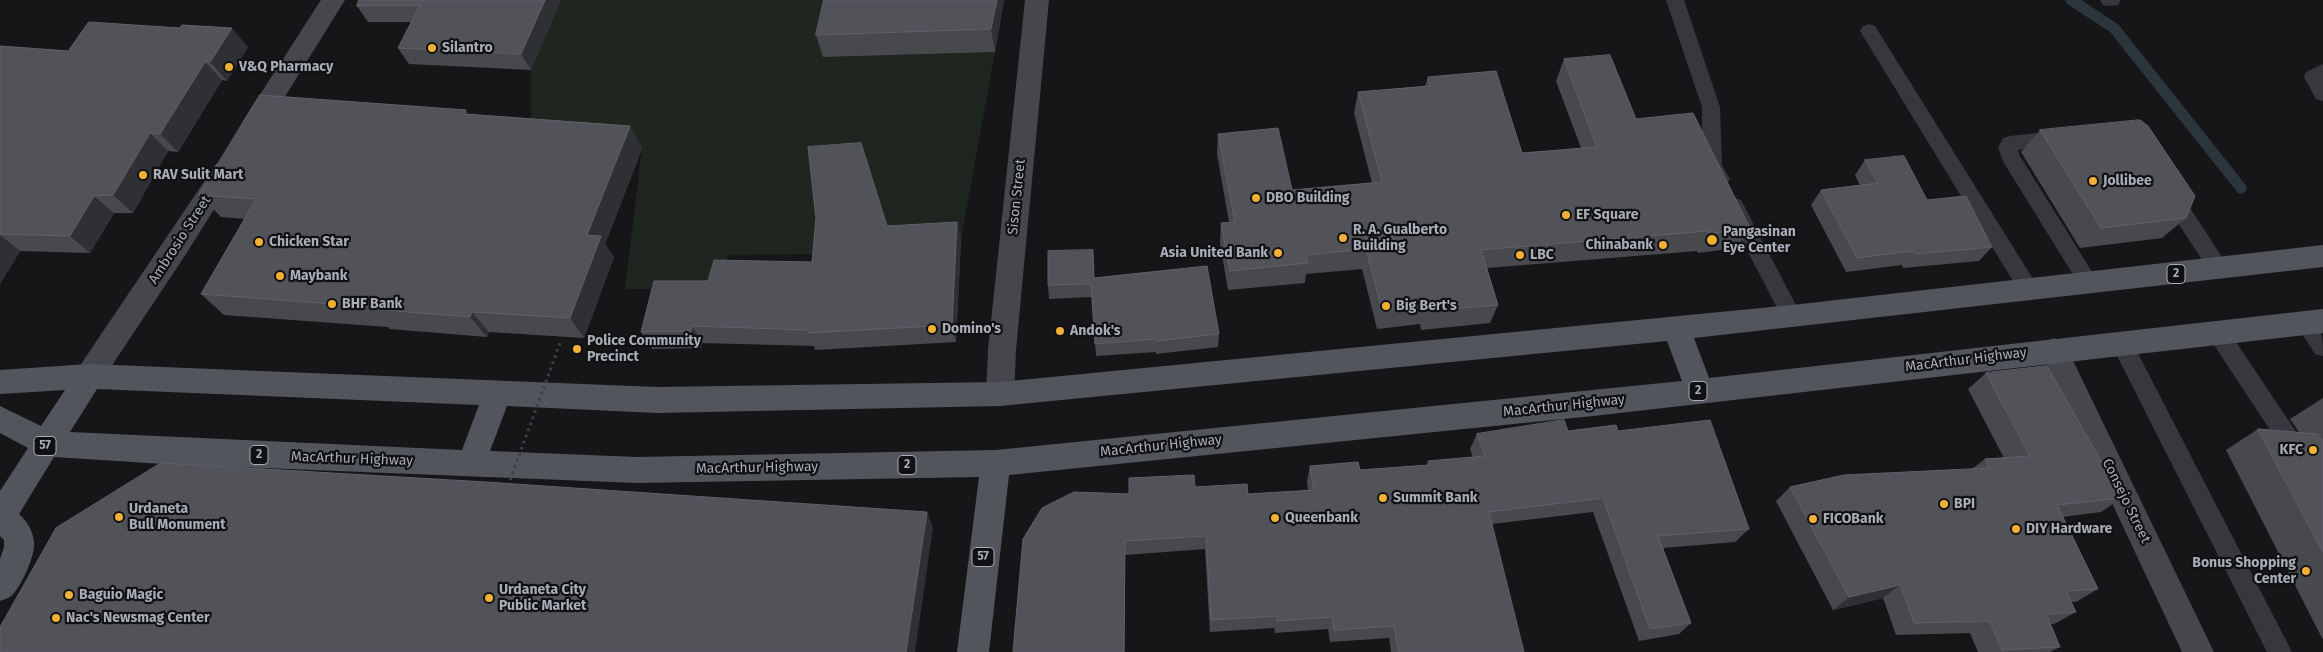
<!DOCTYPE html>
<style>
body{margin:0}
canvas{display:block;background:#161618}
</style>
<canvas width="2323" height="652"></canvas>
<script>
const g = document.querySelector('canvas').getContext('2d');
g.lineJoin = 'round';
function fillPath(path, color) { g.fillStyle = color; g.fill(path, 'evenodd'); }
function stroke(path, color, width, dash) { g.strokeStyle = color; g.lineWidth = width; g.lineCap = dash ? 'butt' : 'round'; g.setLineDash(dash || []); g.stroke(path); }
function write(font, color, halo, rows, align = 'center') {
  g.font = font + ' "Fira Sans",sans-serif'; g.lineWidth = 4.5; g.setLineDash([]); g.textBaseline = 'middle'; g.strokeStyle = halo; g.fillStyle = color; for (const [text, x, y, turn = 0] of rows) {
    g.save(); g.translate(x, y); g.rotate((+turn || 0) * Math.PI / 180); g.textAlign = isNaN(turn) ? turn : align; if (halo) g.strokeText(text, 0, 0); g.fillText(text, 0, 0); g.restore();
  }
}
fillPath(new Path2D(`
 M 552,0 L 836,0 L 823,57 L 995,52 L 961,239 L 890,236 L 821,254 L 728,255 L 719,289 L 625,289 L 642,149 L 531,141 L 531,70 L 547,33 Z`), '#1e261f');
stroke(new Path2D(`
 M 2071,0 L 2114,28 L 2241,188`), '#2c353c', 11);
fillPath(new Path2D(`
 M 1666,0 L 1684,0 L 1720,107 L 1722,165 L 1730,179 L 1727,184 L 1720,187 L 1713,184 L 1702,165 L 1702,107 Z
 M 2100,0 L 2121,0 L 2118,5 L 2109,6 L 2103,5 Z
 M 1869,24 L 1875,26 L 2035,282 L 2038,288 L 2035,294 L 2028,297 L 2021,294 L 1860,31 L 1863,26 Z
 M 2323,64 L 2323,101 L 2316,99 L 2304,77 L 2306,72 Z
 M 2058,131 L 2065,133 L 2068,138 L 2065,143 L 2018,150 L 2020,156 L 2099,283 L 2096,289 L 2089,292 L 2082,289 L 2004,163 L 1998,148 L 2003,138 L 2010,136 Z
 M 2170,186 L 2177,188 L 2226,263 L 2229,269 L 2226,275 L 2219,278 L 2212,275 L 2163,200 L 2160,194 L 2163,188 Z
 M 1734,198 L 1741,200 L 1799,311 L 1803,317 L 1799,323 L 1792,326 L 1785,323 L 1724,206 L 1727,200 Z
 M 2306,314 C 2323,321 2323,339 2323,356 L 2315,354 L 2295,323 L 2298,317 Z
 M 2218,324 L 2226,327 L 2323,472 L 2323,502 L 2315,498 L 2210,339 L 2207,333 L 2210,327 Z
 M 2122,335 L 2130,338 L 2292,652 L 2267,652 L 2111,344 L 2114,338 Z`), '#37383d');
fillPath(new Path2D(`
 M 321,0 L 345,0 L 261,135 L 252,138 L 243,135 L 240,128 L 243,121 Z
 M 1025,0 L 1049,0 L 1016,350 L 1014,394 L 1010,403 L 1000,406 L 990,403 L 986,394 L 988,350 Z
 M 225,161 L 234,164 L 238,171 L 186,254 L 99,385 L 89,388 L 79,385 L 75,376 L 79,367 L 216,164 Z
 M 2054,338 L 2064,342 L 2214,652 L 2182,652 L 2040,350 L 2044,342 Z`), '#45474d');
fillPath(new Path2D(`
 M 2323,245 L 2323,267 L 1694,338 L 1709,378 L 2323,309 L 2323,333 L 1593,416 L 1009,475 L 989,652 L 957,652 L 979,477 L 637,483 L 164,464 L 54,457 L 19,514 C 27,521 33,531 34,542 C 36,554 21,588 11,596 C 9,598 3,600 0,601 L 0,559 L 4,547 L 4,540 L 0,536 L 0,491 L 28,448 L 0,433 L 0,406 L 41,426 L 65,390 L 0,394 L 0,370 L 89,364 L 657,387 L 1000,382 L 1792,305 ZM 1667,341 L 1682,381 L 996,450 L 637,457 L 490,451 L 507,406 L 657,413 L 1000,406 ZM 97,389 L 479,405 L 462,450 L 70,432 Z`), '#53555c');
stroke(new Path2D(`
 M 508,486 L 560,343`), '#3d3f44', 3, [2.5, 4]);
fillPath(new Path2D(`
 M 561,0 L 531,70 L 409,64 L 398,48 L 412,22 L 368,22 L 357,6 Z
 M 1004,0 L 995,52 L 823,57 L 816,35 Z
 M 180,28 L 248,47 L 227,81 L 222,80 L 178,152 L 168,151 L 133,213 L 114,213 L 90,253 L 20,251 L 0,284 L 0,46 L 68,51 Z
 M 1564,59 L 1636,119 L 1750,228 L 1737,248 L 1698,253 L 1697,251 L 1487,268 L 1498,305 L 1490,323 L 1421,330 L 1420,324 L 1377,329 L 1362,269 L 1306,274 L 1305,283 L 1228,290 L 1220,243 L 1221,223 L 1229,222 L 1217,154 L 1218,134 L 1292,190 L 1372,183 L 1354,113 L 1358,92 L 1425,86 L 1428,77 L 1522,153 L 1581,148 L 1556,81 Z
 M 470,114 L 630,126 L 642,149 L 605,244 L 614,257 L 584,338 L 489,332 L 487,337 L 390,329 L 388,327 L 224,315 L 201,294 L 245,219 L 221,217 L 199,195 Z
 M 2040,130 L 2186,218 L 2162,238 L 2080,248 L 2021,152 Z
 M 1865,160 L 1927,200 L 1992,247 L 1979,261 L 1903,268 L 1902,265 L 1846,272 L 1811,205 L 1821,190 L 1860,185 L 1855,175 Z
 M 957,222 L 961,239 L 956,342 L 815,350 L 814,346 L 702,343 L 701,348 L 652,349 L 641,332 L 708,281 L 812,262 L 887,226 Z
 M 1094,263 L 1094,278 L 1219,334 L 1218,347 L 1156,354 L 1156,352 L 1096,356 L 1092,297 L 1049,299 L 1048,285 Z
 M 1986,373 L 2122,498 L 2101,512 L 2063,517 L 2098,589 L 2076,602 L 2071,602 L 2076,612 L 2054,624 L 2051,624 L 2060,647 L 2050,652 L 1978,652 L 1970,633 L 1896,635 L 1883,598 L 1833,610 L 1776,501 L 1790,487 L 1972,469 L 1985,459 L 2004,458 L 1968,389 Z
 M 2323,398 L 2323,640 L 2226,450 L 2258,429 L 2299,432 L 2290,419 Z
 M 1568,431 L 1618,431 L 1749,529 L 1735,542 L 1663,548 L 1691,623 L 1679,634 L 1639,641 L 1593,512 L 1492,524 L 1524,652 L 1391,652 L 1389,638 L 1330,642 L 1328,629 L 1275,633 L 1274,628 L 1210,632 L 1205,549 L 1125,555 L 1125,652 L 1013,652 L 1129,494 L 1195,487 L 1248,494 L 1308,491 L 1307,481 L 1310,466 L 1360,470 L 1427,465 L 1428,461 L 1473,457 L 1470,449 L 1477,434 Z`), '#47494d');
fillPath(new Path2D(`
 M 545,0 L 561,0 L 531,70 L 521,54 Z
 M 997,0 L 1004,0 L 995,52 L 991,29 Z
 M 232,28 L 248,47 L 227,81 L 210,62 Z
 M 205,62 L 222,80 L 178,152 L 160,134 Z
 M 466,110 L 482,133 L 464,114 Z
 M 630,126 L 642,149 L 605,244 L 614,257 L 584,338 L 570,318 L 587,235 Z
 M 150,133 L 168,151 L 133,213 L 113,195 Z
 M 94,196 L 114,213 L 90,253 L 70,236 Z
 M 957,222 L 961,239 L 956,342 L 952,325 Z
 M 0,235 L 20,251 L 0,284 Z
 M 472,312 L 489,332 L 487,337 L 470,317 Z
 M 692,326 L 702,343 L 701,348 L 691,331 Z
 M 927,512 L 933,528 L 915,652 L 906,652 Z
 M 1125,541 L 1125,652 L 1124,652 Z
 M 1900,585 L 1883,598 L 1833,610 L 1849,597 Z`), '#2f3033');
const building = new Path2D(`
 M 359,0 L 545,0 L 521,54 L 398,48 L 420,5 L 357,6 Z
 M 824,0 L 997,0 L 991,29 L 816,35 Z
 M 89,22 L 180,28 L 182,25 L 232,28 L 210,62 L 205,62 L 160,134 L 150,133 L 113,195 L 94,196 L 70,236 L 0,234 L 0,46 L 68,51 Z
 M 1610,55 L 1636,119 L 1693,113 L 1750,228 L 1710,234 L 1708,231 L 1481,250 L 1498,305 L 1427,311 L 1426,306 L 1382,310 L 1366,249 L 1306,255 L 1308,263 L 1230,271 L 1221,223 L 1235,222 L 1218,134 L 1278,128 L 1292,190 L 1382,182 L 1358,92 L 1430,86 L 1428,77 L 1496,71 L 1522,153 L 1597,147 L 1564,59 Z
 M 260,95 L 466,110 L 464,114 L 630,126 L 587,235 L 601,236 L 570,318 L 472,312 L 470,317 L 371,309 L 372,307 L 201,294 L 256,199 L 199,195 Z
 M 2140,120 L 2148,126 L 2195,196 L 2186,218 L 2101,228 L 2040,130 Z
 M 861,143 L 887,226 L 957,222 L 952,325 L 808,333 L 808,330 L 692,326 L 691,331 L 641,332 L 654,281 L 708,281 L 714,260 L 812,262 L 816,218 L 808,147 Z
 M 1904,156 L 1927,200 L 1966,196 L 1992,247 L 1915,254 L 1913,251 L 1857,258 L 1821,190 L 1878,183 L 1865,160 Z
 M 1093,250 L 1094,278 L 1207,266 L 1219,334 L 1156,341 L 1156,339 L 1095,344 L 1091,284 L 1048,285 L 1048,251 Z
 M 2047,366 L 2122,498 L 2057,505 L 2098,589 L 2066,591 L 2076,612 L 2046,614 L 2060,647 L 2002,650 L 1990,621 L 1914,623 L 1900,585 L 1849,597 L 1790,487 L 1844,475 L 1989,468 L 1985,459 L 2030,456 L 1986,373 Z
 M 1564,420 L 1568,431 L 1616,425 L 1618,431 L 1710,420 L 1749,529 L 1658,536 L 1691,623 L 1650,629 L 1603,498 L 1489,512 L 1524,652 L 1399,652 L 1394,626 L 1334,630 L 1332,617 L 1277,621 L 1277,616 L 1211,620 L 1206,536 L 1125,541 L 1124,652 L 1013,652 L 1023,539 L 1042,508 L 1074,492 L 1129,494 L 1129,478 L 1194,475 L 1195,487 L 1247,484 L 1248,494 L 1314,490 L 1310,466 L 1358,462 L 1360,470 L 1429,465 L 1428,461 L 1485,456 L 1477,434 Z
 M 2258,429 L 2317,434 L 2323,442 L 2323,552 Z
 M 161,463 L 486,482 L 927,512 L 906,652 L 0,652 L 0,627 L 56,528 Z`);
fillPath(building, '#525359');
stroke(building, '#5f6168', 1);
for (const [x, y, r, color] of [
 [432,48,5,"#f2b134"],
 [229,67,5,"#f2b134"],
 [143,175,5,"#f2b134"],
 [2093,181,5,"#f2b134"],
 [1256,198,5,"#f2b134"],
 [1566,215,5,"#f2b134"],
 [1343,238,5,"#f2b134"],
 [1712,240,6,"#f2b134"],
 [259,242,5,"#f2b134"],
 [1663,245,5,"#f2b134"],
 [1278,253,5,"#f2b134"],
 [1520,255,5,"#f2b134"],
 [280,276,5,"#f2b134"],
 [332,304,5,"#f2b134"],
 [1386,306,5,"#f2b134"],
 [932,329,5,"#f2b134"],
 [1060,331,5,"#f2b134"],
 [577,349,5,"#f2b134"],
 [2313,450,5,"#f2b134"],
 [1383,498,5,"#f2b134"],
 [1944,504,5,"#f2b134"],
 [119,517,5,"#f2b134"],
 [1275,518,5,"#f2b134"],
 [1813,519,5,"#f2b134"],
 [2016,529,5,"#f2b134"],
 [2306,571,5,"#f2b134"],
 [69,595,5,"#f2b134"],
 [489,598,5,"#f2b134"],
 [56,618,5,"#f2b134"]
]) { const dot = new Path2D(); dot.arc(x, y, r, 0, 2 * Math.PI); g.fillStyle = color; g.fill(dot); stroke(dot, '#111113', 2); }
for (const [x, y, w] of [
 [2176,274,18],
 [1698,391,18],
 [45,446,22],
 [259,455,18],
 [907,465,18],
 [983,557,22]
]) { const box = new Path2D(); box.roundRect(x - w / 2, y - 9.5, w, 19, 4); g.fillStyle = '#111113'; g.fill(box); stroke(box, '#a8adb8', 1); }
write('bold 12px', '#a8adb8', null, [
 ["2",2176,274],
 ["2",1698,391],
 ["57",45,446],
 ["2",259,455],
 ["2",907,465],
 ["57",983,557]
]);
write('bold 14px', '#a8adb8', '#111113', [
 ["Silantro",442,48],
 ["V&Q Pharmacy",239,67],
 ["RAV Sulit Mart",153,175],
 ["Jollibee",2103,181],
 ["DBO Building",1266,198],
 ["EF Square",1576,215],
 ["R. A. Gualberto",1353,230],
 ["Building",1353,246],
 ["Pangasinan",1723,232],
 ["Eye Center",1723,248],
 ["Chicken Star",269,242],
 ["Chinabank",1653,245,"right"],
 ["Asia United Bank",1268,253,"right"],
 ["LBC",1530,255],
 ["Maybank",290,276],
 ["BHF Bank",342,304],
 ["Big Bert's",1396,306],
 ["Domino's",942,329],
 ["Andok's",1070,331],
 ["Police Community",587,341],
 ["Precinct",587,357],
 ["KFC",2303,450,"right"],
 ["Summit Bank",1393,498],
 ["BPI",1954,504],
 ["Urdaneta",129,509],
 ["Bull Monument",129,525],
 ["Queenbank",1285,518],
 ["FICOBank",1823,519],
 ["DIY Hardware",2026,529],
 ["Bonus Shopping",2296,563,"right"],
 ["Center",2296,579,"right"],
 ["Urdaneta City",499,590],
 ["Public Market",499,606],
 ["Baguio Magic",79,595],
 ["Nac's Newsmag Center",66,618]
], 'left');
write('14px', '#a8adb8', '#111113', [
 ["Sison Street",1017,197,-84],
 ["Ambrosio Street",180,240,-57],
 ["MacArthur Highway",1966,360,-7],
 ["MacArthur Highway",1564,406,-6],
 ["MacArthur Highway",1161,446,-6],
 ["MacArthur Highway",352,459,2],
 ["MacArthur Highway",757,468,-1],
 ["Consejo Street",2126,501,64]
]);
</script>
